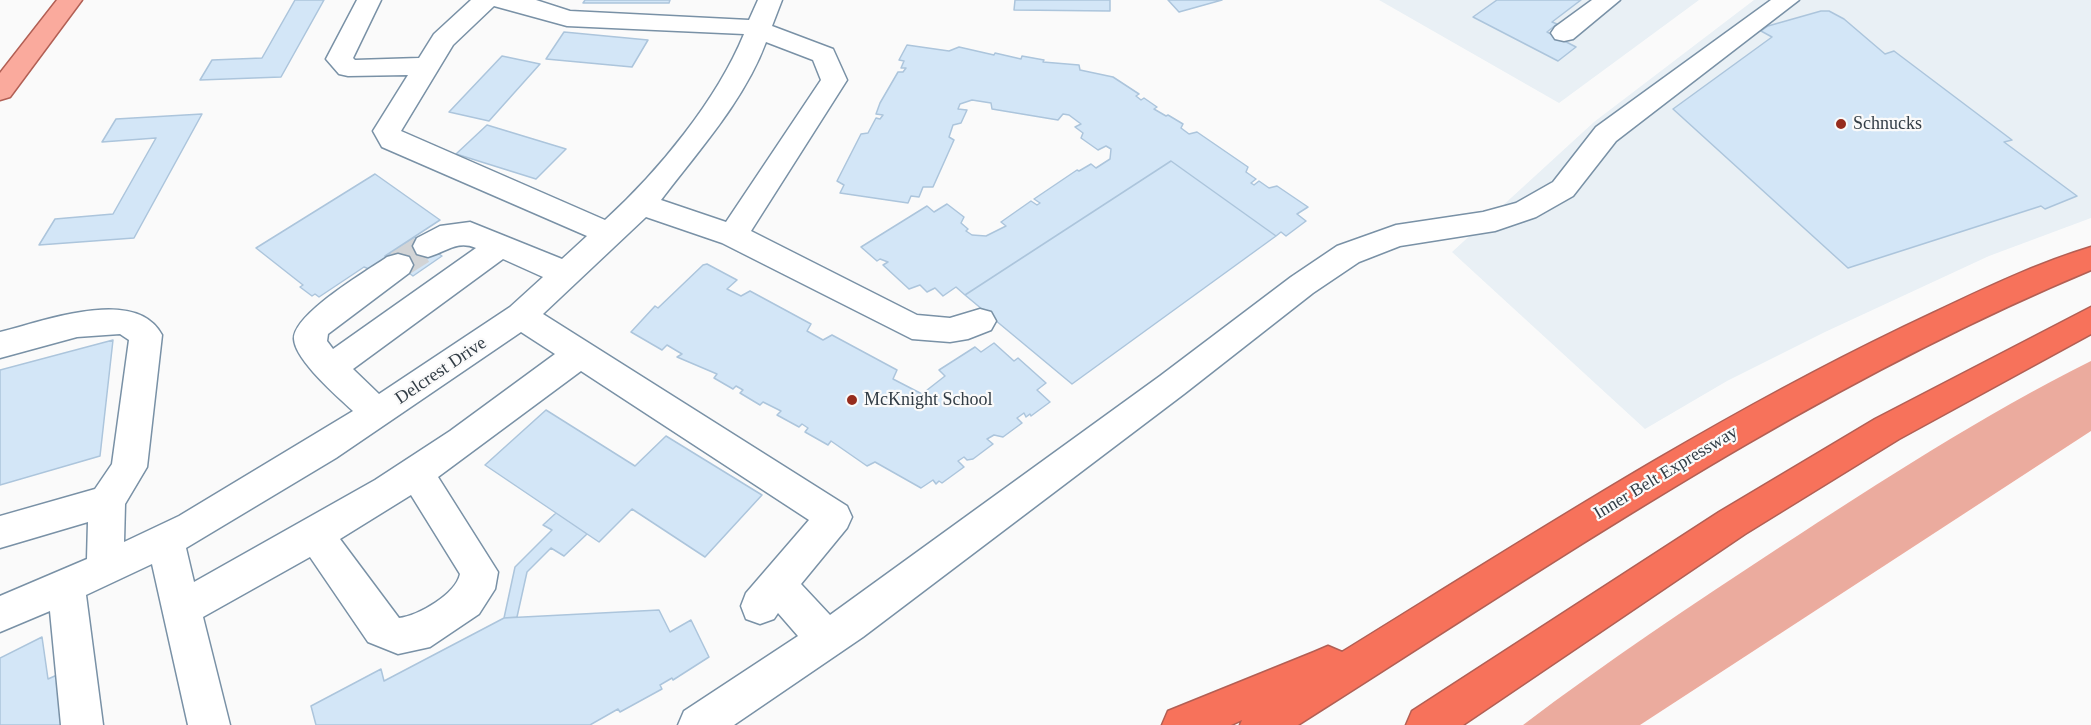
<!DOCTYPE html>
<style>
body{margin:0}
canvas{display:block;background:#fafafa}
</style>
<canvas width="2091" height="725"></canvas>
<script>
const g = document.querySelector('canvas').getContext('2d');
g.lineJoin = 'round';
function fillPath(path, color) { g.fillStyle = color; g.fill(path, 'evenodd'); }
function stroke(path, color, width, dash) { g.strokeStyle = color; g.lineWidth = width; g.lineCap = dash ? 'butt' : 'round'; g.setLineDash(dash || []); g.stroke(path); }
function write(font, color, halo, rows, align = 'center') {
  g.font = font + ' "Times New Roman",serif'; g.lineWidth = 4.5; g.setLineDash([]); g.textBaseline = 'middle'; g.strokeStyle = halo; g.fillStyle = color; for (const [text, x, y, turn = 0] of rows) {
    g.save(); g.translate(x, y); g.rotate((+turn || 0) * Math.PI / 180); g.textAlign = isNaN(turn) ? turn : align; if (halo) g.strokeText(text, 0, 0); g.fillText(text, 0, 0); g.restore();
  }
}
fillPath(new Path2D(`
 M 1379,0 L 1699,0 L 1559,103 Z
 M 1754,0 L 2091,0 L 2091,218 L 1989,256 L 1825,332 L 1727,381 L 1645,429 L 1452,252 L 1594,122 Z`), '#e9f0f5');
fillPath(new Path2D(`
 M 2091,361 L 2091,431 L 1640,725 L 1523,725 C 1606,662 1693,604 1780,547 C 1881,481 1983,415 2091,361 Z`), '#ebab9e');
const building = new Path2D(`
 M 295,0 L 324,0 L 281,77 L 200,80 L 212,60 L 262,58 Z
 M 585,0 L 670,0 L 669,3 L 583,3 Z
 M 1015,0 L 1110,0 L 1110,11 L 1014,10 Z
 M 1168,0 L 1222,0 L 1179,12 Z
 M 1497,0 L 1581,0 L 1552,22 L 1557,24 L 1547,32 L 1576,47 L 1558,61 L 1473,17 Z
 M 1821,11 L 1829,11 L 1844,19 L 1885,54 L 1894,51 L 2012,140 L 2004,142 L 2077,196 L 2045,209 L 2041,206 L 1848,268 L 1673,109 L 1772,37 L 1761,31 L 1768,26 Z
 M 564,32 L 648,40 L 632,67 L 546,59 Z
 M 907,45 L 949,51 L 959,47 L 994,55 L 995,53 L 1021,59 L 1022,56 L 1044,60 L 1043,62 L 1079,65 L 1080,70 L 1113,77 L 1139,94 L 1136,96 L 1141,100 L 1144,98 L 1157,107 L 1154,109 L 1166,116 L 1168,115 L 1183,124 L 1181,128 L 1189,134 L 1197,132 L 1248,167 L 1246,172 L 1256,179 L 1251,183 L 1254,185 L 1259,181 L 1269,188 L 1277,186 L 1308,207 L 1297,214 L 1306,221 L 1286,236 L 1281,232 L 1276,236 L 1171,161 L 965,295 L 956,287 L 943,296 L 935,288 L 927,292 L 920,285 L 909,289 L 883,265 L 888,262 L 880,259 L 877,261 L 861,247 L 927,206 L 934,212 L 947,204 L 964,217 L 961,223 L 968,229 L 966,231 L 972,235 L 986,236 L 1006,226 L 1001,222 L 1031,201 L 1037,205 L 1040,203 L 1034,199 L 1077,170 L 1079,171 L 1091,164 L 1096,168 L 1110,159 L 1111,149 L 1106,146 L 1098,150 L 1081,138 L 1083,133 L 1075,127 L 1081,124 L 1069,115 L 1063,114 L 1058,120 L 992,109 L 991,103 L 972,100 L 960,104 L 958,109 L 967,110 L 961,123 L 953,125 L 949,137 L 954,140 L 933,187 L 923,187 L 919,197 L 911,196 L 908,203 L 840,193 L 844,185 L 837,181 L 861,134 L 868,133 L 876,118 L 880,119 L 883,115 L 876,114 L 880,103 L 898,72 L 903,72 L 906,68 L 901,68 L 904,61 L 899,60 Z
 M 502,56 L 540,64 L 489,121 L 449,112 Z
 M 202,114 L 134,238 L 39,245 L 55,219 L 113,214 L 156,138 L 102,142 L 116,119 Z
 M 487,125 L 566,149 L 536,179 L 456,154 Z
 M 1171,161 L 1276,236 L 1072,384 L 965,295 Z
 M 375,174 L 440,220 L 385,256 L 386,259 L 369,269 L 364,267 L 319,297 L 315,294 L 312,296 L 300,287 L 303,285 L 256,248 Z
 M 415,237 L 442,256 L 413,276 L 386,256 Z
 M 707,264 L 737,280 L 727,289 L 741,296 L 750,291 L 811,324 L 807,331 L 823,340 L 832,335 L 897,370 L 893,379 L 922,394 L 945,376 L 939,370 L 975,347 L 981,352 L 994,343 L 1014,361 L 1018,358 L 1046,383 L 1037,390 L 1050,402 L 1031,416 L 1030,414 L 1026,417 L 1024,413 L 1017,418 L 1022,423 L 1003,437 L 994,435 L 987,439 L 993,444 L 973,459 L 967,460 L 964,457 L 958,461 L 964,467 L 942,483 L 939,481 L 936,484 L 933,480 L 921,488 L 875,462 L 867,466 L 831,441 L 828,445 L 805,432 L 808,428 L 802,424 L 799,427 L 777,415 L 781,411 L 763,402 L 760,405 L 740,393 L 743,390 L 736,386 L 733,389 L 714,378 L 717,374 L 677,357 L 682,354 L 667,345 L 662,350 L 631,332 L 655,306 L 658,308 L 703,265 Z
 M 113,340 L 100,456 L 0,485 L 0,370 Z
 M 546,410 L 635,466 L 666,436 L 762,495 L 705,557 L 632,509 L 599,542 L 485,465 Z
 M 556,513 L 587,534 L 564,556 L 551,548 L 527,572 L 517,617 L 504,618 L 515,567 L 552,530 L 543,525 Z
 M 659,610 L 670,632 L 691,620 L 709,657 L 673,680 L 672,678 L 660,685 L 662,689 L 620,712 L 618,709 L 590,725 L 316,725 L 311,706 L 381,669 L 384,681 L 504,618 Z
 M 42,637 L 48,679 L 57,675 L 63,725 L 0,725 L 0,658 Z`);
fillPath(building, '#d3e6f7');
stroke(building, '#acc5dc', 1.5);
stroke(new Path2D(`
 M 398,265 L 428,246`), '#d2d4d6', 28, [28, 14]);
const minor = new Path2D(`
 M 357,0 L 381,0 L 353,58 L 355,60 L 419,58 L 434,34 L 471,0 L 536,0 L 570,11 L 749,20 L 758,0 L 782,0 L 772,26 L 833,49 L 847,80 L 751,231 L 917,315 L 950,318 L 980,309 L 991,312 L 996,321 L 991,330 L 968,339 L 950,342 L 912,339 L 722,243 L 646,217 L 543,314 L 847,506 L 852,517 L 847,528 L 801,584 L 830,615 L 1160,376 L 1291,277 L 1337,246 L 1396,225 L 1483,212 L 1516,203 L 1553,182 L 1596,127 L 1771,0 L 1799,0 L 1616,141 L 1573,196 L 1536,217 L 1495,231 L 1400,246 L 1359,262 L 1313,293 L 1184,394 L 863,637 L 734,725 L 678,725 L 684,711 L 798,636 L 778,613 L 774,619 L 760,624 L 746,619 L 741,606 L 746,593 L 809,520 L 581,371 L 438,477 L 498,572 L 495,589 L 479,614 L 430,647 L 398,654 L 368,642 L 310,557 L 203,617 L 230,725 L 188,725 L 152,564 L 86,595 L 103,725 L 61,725 L 50,611 L 0,632 L 0,596 L 87,559 L 88,522 L 0,548 L 0,516 L 95,489 L 112,464 L 129,340 L 120,334 L 77,337 L 0,358 L 0,332 C 42,322 136,285 162,335 L 147,467 L 125,504 L 124,542 L 179,516 L 353,411 C 337,396 295,360 294,339 C 293,314 367,271 387,257 L 398,254 L 409,257 L 413,265 L 409,273 L 328,334 L 327,341 L 333,349 L 476,248 C 457,240 446,252 428,257 L 417,254 L 413,246 L 417,238 L 440,226 L 470,222 L 562,259 L 587,236 L 382,147 L 373,131 L 408,75 L 348,76 L 339,74 L 326,59 ZM 494,6 L 567,26 L 744,34 C 717,100 658,172 605,220 L 401,131 L 453,45 ZM 766,42 L 813,60 L 821,80 L 726,222 L 661,200 C 699,150 744,101 766,42 ZM 503,259 L 543,277 L 510,307 L 379,394 L 353,369 ZM 521,332 L 555,354 L 450,431 L 375,480 L 194,582 L 186,548 L 336,458 ZM 411,495 L 460,574 C 456,594 418,616 399,618 L 340,539 Z
 M 1592,0 L 1620,0 L 1573,39 L 1564,41 L 1555,39 L 1551,33 L 1555,27 Z`);
const major = new Path2D(`
 M 57,0 L 82,0 L 10,97 L 0,100 L 0,73 Z`);
const highway = new Path2D(`
 M 2091,247 L 2091,270 C 1806,389 1557,561 1298,725 L 1240,725 L 1242,720 L 1231,725 L 1162,725 L 1168,711 L 1314,652 L 1328,646 L 1342,652 C 1525,539 1706,422 1899,329 C 1961,300 2025,267 2091,247 Z
 M 2091,307 L 2091,334 L 1899,439 L 1745,534 L 1463,725 L 1406,725 L 1412,711 L 1719,512 L 1875,419 Z`);
stroke(minor, '#7991a6', 3);
stroke(major, '#b25f54', 3);
stroke(highway, '#b25f54', 3);
fillPath(minor, '#fff');
fillPath(major, '#faaa9d');
fillPath(highway, '#f7725b');
for (const [x, y, r, color] of [
 [1841,124,6,"#962c1d"],
 [852,400,6,"#962c1d"]
]) { const dot = new Path2D(); dot.arc(x, y, r, 0, 2 * Math.PI); g.fillStyle = color; g.fill(dot); stroke(dot, '#fafafa', 2); }
write('18px', '#323d46', '#fafafa', [
 ["Schnucks",1853,124],
 ["McKnight School",864,400]
], 'left');
write('18px', '#323d46', '#fafafa', [
 ["Delcrest Drive",441,371,-34],
 ["Inner Belt Expressway",1666,473,-31]
]);
</script>
